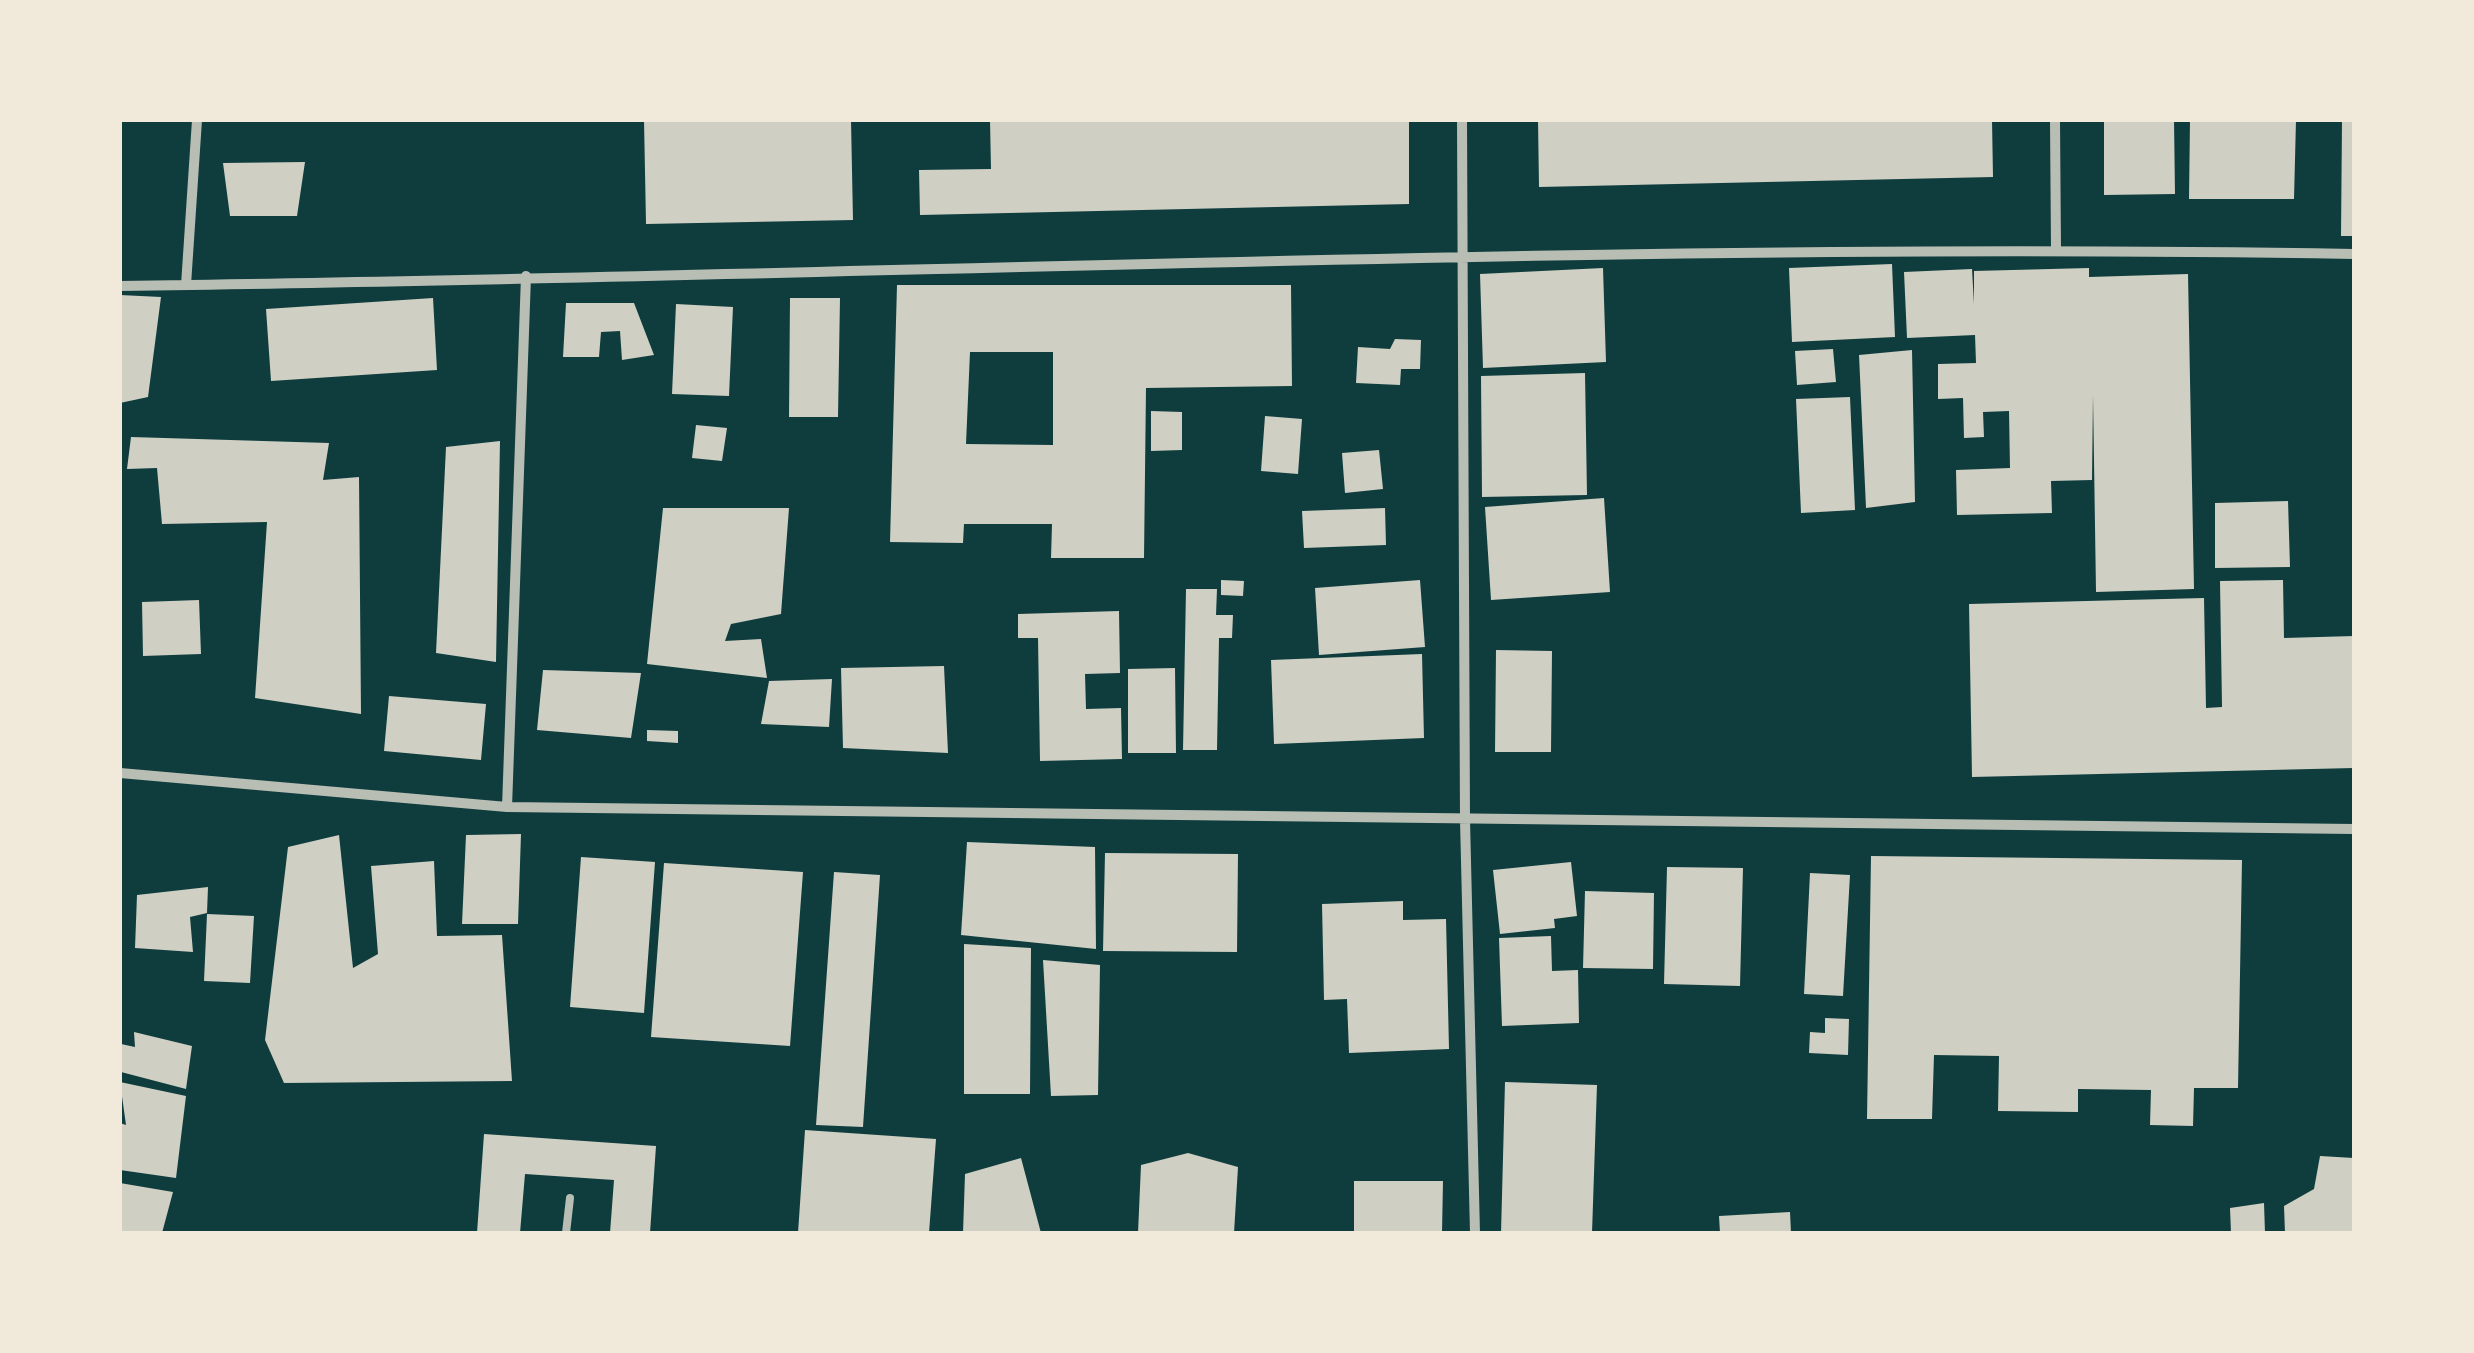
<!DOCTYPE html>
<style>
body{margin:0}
#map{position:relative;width:2474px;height:1353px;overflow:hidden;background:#0f3d3e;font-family:Barlow,sans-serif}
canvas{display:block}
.frame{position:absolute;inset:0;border:122px solid #f1e9da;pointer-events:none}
</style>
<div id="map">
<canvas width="2474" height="1353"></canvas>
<div class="frame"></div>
</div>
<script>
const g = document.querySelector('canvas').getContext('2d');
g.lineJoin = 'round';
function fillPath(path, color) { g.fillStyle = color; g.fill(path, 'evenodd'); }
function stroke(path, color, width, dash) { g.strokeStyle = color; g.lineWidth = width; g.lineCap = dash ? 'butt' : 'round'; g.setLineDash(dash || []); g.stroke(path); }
fillPath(new Path2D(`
 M 644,120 L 851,120 L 853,220 L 646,224 Z
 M 990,120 L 1409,120 L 1409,204 L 920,215 L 919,170 L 991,169 Z
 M 1538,120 L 1992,120 L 1993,177 L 1539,187 Z
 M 2104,120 L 2174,120 L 2175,194 L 2104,195 Z
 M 2190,120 L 2296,120 L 2294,199 L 2189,199 Z
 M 2342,120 L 2354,120 L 2354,236 L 2341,236 Z
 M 305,162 L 297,216 L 230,216 L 223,163 Z
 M 1892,264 L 1895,337 L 1792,342 L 1789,268 Z
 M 1603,268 L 1606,362 L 1483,368 L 1480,274 Z
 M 2089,268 L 2089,277 L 2188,274 L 2194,589 L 2096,592 L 2093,395 L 2092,480 L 2051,481 L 2052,513 L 1957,515 L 1956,470 L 2010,468 L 2009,411 L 1983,412 L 1984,437 L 1964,438 L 1963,398 L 1938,399 L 1938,364 L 1976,363 L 1975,335 L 1907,338 L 1904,272 L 1972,269 L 1974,304 L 1974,271 Z
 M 897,285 L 1291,285 L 1292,386 L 1146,388 L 1144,558 L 1051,558 L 1052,524 L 964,524 L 963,543 L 890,542 ZM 970,352 L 1053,352 L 1053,445 L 966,444 Z
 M 120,295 L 161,297 L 148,397 L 120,403 Z
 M 433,298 L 437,370 L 271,381 L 266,309 Z
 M 790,298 L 840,298 L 838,417 L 789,417 Z
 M 566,303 L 634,303 L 654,355 L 622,360 L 620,331 L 601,332 L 599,357 L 563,357 Z
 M 676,304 L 733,307 L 729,396 L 672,394 Z
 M 1395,339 L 1421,340 L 1420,369 L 1401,369 L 1400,385 L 1356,383 L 1358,347 L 1390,349 Z
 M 1833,349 L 1836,382 L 1797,385 L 1795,351 Z
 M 1912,350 L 1915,502 L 1866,508 L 1859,355 Z
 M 1585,373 L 1587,495 L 1482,497 L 1481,376 Z
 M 1850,397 L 1855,510 L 1801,513 L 1796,399 Z
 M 1151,411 L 1182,412 L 1182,450 L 1151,451 Z
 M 1265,416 L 1302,419 L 1298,474 L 1261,471 Z
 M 696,425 L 727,428 L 722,461 L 692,458 Z
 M 131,437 L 329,443 L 323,480 L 359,477 L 361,714 L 255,698 L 267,522 L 162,524 L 157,468 L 127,469 Z
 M 500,441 L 496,662 L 436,653 L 446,447 Z
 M 1379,450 L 1383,489 L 1345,493 L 1342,453 Z
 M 1604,498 L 1610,592 L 1491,600 L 1485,507 Z
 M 2288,501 L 2290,567 L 2215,568 L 2215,503 Z
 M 663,508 L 789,508 L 781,614 L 731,624 L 725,641 L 761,639 L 767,678 L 647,664 Z
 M 1385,508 L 1386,545 L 1304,548 L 1302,511 Z
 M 1221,580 L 1244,581 L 1243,596 L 1221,595 Z
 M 1420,580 L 1425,647 L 1319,655 L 1315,588 Z
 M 2283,580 L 2284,638 L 2354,636 L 2354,768 L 1972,777 L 1969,604 L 2204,598 L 2206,708 L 2222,707 L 2220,581 Z
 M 1186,589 L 1217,589 L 1216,615 L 1233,615 L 1232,638 L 1219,638 L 1217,750 L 1183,750 Z
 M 199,600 L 201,654 L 143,656 L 142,602 Z
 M 1119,611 L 1120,673 L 1085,674 L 1086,709 L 1121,708 L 1122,759 L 1040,761 L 1038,638 L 1018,638 L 1018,614 Z
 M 1496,650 L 1552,651 L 1551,752 L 1495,752 Z
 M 1422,654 L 1424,738 L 1274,744 L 1271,660 Z
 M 944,666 L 948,753 L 843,748 L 841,668 Z
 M 1175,668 L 1176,753 L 1128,753 L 1128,669 Z
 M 543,670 L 641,673 L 631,738 L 537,730 Z
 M 832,679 L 829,727 L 761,724 L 769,681 Z
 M 389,696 L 486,704 L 481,760 L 384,751 Z
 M 647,730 L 678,731 L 678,743 L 647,741 Z
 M 521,834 L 518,924 L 462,924 L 466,835 Z
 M 339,835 L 353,968 L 378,954 L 371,866 L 434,861 L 437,936 L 502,935 L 512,1081 L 284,1083 L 265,1040 L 288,847 Z
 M 967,842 L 1095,847 L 1096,949 L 961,935 Z
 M 1105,853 L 1238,854 L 1237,952 L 1103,951 Z
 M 1871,856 L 2242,860 L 2238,1088 L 2194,1088 L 2193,1126 L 2150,1125 L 2151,1090 L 2078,1089 L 2078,1112 L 1998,1111 L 1999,1056 L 1934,1055 L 1932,1119 L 1867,1119 Z
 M 581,857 L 655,862 L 644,1013 L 570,1007 Z
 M 1571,862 L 1577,916 L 1554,919 L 1555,928 L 1500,934 L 1493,870 Z
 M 664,863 L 803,872 L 790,1046 L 651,1037 Z
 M 1667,867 L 1743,868 L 1740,986 L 1664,984 Z
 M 834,872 L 880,875 L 863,1127 L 816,1125 Z
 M 1810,873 L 1850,875 L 1843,996 L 1804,994 Z
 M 208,887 L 207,913 L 190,917 L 193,952 L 135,948 L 137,895 Z
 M 1585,891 L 1654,893 L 1653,969 L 1583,968 Z
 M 1403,901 L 1403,920 L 1446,919 L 1449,1049 L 1349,1053 L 1347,999 L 1324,1000 L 1322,904 Z
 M 207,914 L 254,916 L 250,983 L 204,981 Z
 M 1551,936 L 1552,971 L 1578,970 L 1579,1023 L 1502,1026 L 1499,938 Z
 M 964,944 L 1031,948 L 1030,1094 L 964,1094 Z
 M 1043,960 L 1100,965 L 1098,1095 L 1051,1096 Z
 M 1825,1018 L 1849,1019 L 1848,1055 L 1809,1053 L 1810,1032 L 1825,1033 Z
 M 134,1032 L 192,1046 L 186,1089 L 121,1072 L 121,1044 L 135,1047 Z
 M 120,1082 L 186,1096 L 176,1178 L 120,1170 L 120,1123 L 126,1125 Z
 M 1505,1082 L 1597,1085 L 1592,1233 L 1501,1233 Z
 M 805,1130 L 936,1139 L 929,1233 L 798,1233 Z
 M 484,1134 L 656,1146 L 650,1233 L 610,1233 L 614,1180 L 525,1174 L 520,1233 L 477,1233 Z
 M 1188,1153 L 1238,1167 L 1234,1233 L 1138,1233 L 1141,1165 Z
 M 2320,1156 L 2354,1158 L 2354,1233 L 2285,1233 L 2284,1206 L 2314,1189 Z
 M 1021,1158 L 1041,1233 L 963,1233 L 965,1174 Z
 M 1354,1181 L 1443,1181 L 1442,1233 L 1354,1233 Z
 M 120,1183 L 173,1192 L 162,1233 L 120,1233 Z
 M 2264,1203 L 2265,1233 L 2231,1233 L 2230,1208 Z
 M 1790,1212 L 1791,1233 L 1720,1233 L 1719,1216 Z`), '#cfcfc3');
stroke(new Path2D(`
 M 566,1233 L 570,1198`), '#b8beb3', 8);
stroke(new Path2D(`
 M 1462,120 L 1465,820 L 1475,1233
 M 2055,120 L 2056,249
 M 186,285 L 197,120
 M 120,286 C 865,277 1609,241 2354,254
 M 120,773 L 507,807 L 2354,829
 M 507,807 L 526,276`), '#b8beb3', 10);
</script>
